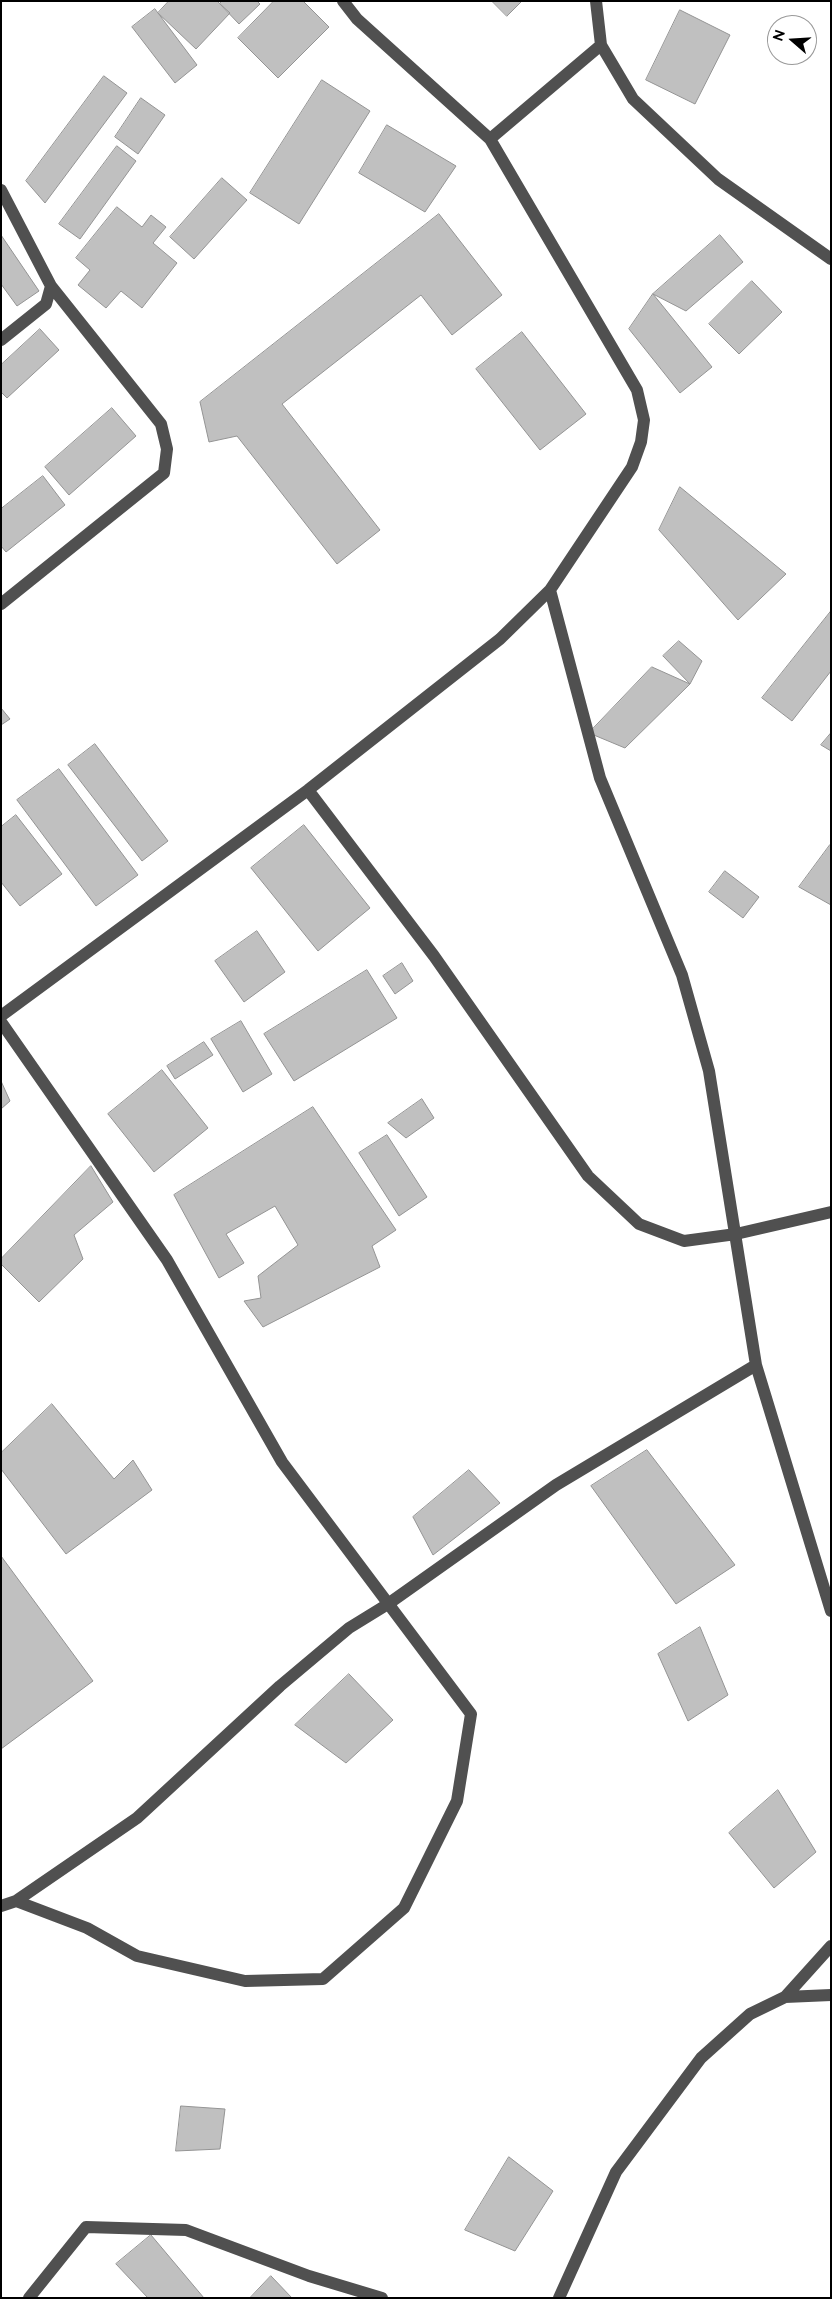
<!DOCTYPE html>
<style>
body{margin:0}
#map{position:relative;width:832px;height:2299px;overflow:hidden;background:#fff;font-family:Raleway,sans-serif}
canvas{display:block}
.frame{position:absolute;inset:0;border:2px solid #000;pointer-events:none}
.north{position:absolute;left:767px;top:15px;width:50px;height:50px;box-sizing:border-box;background:#fff;border:1px solid #999;border-radius:50%;rotate:289deg;font-size:14px;font-weight:700;line-height:20px;text-align:center;color:#000}
.north::after{content:'';display:block;margin:auto;width:18px;height:22px;background:#000;clip-path:polygon(50% 0,100% 100%,50% 72%,0 100%)}
</style>
<div id="map">
<canvas width="832" height="2299"></canvas>
<div class="frame"></div>
<div class="north">N</div>
</div>
<script>
const g = document.querySelector('canvas').getContext('2d');
g.lineJoin = 'round';
function fillPath(path, color) { g.fillStyle = color; g.fill(path, 'evenodd'); }
function stroke(path, color, width, dash) { g.strokeStyle = color; g.lineWidth = width; g.lineCap = dash ? 'butt' : 'round'; g.setLineDash(dash || []); g.stroke(path); }
const building = new Path2D(`
 M 169,1 L 217,1 L 230,13 L 196,49 L 158,13 Z
 M 222,1 L 257,1 L 260,4 L 239,24 L 220,4 Z
 M 274,1 L 303,1 L 329,27 L 278,78 L 238,38 Z
 M 492,1 L 522,1 L 507,16 Z
 M 155,9 L 197,65 L 175,83 L 132,27 Z
 M 680,10 L 730,35 L 695,104 L 646,80 Z
 M 104,76 L 127,93 L 45,203 L 26,181 Z
 M 322,80 L 370,111 L 299,224 L 250,193 Z
 M 141,98 L 165,115 L 138,154 L 115,137 Z
 M 387,125 L 456,166 L 425,212 L 359,173 Z
 M 117,146 L 136,161 L 80,239 L 59,224 Z
 M 222,178 L 247,200 L 194,259 L 170,237 Z
 M 117,207 L 142,227 L 151,215 L 166,227 L 153,243 L 177,263 L 142,308 L 121,291 L 106,308 L 78,285 L 90,270 L 76,258 Z
 M 439,214 L 502,295 L 452,335 L 421,295 L 282,404 L 380,530 L 337,564 L 237,436 L 209,442 L 200,402 Z
 M 1,235 L 39,291 L 17,306 L 1,284 Z
 M 720,235 L 743,262 L 686,311 L 653,294 Z
 M 752,281 L 782,312 L 739,354 L 709,324 Z
 M 653,294 L 712,367 L 680,393 L 629,329 Z
 M 40,329 L 59,350 L 7,398 L 1,392 L 1,365 Z
 M 522,332 L 586,414 L 540,450 L 476,369 Z
 M 112,408 L 136,436 L 69,495 L 45,467 Z
 M 43,476 L 65,505 L 6,552 L 1,546 L 1,509 Z
 M 680,487 L 786,574 L 738,620 L 659,530 Z
 M 831,611 L 831,671 L 792,721 L 762,698 Z
 M 679,641 L 702,661 L 690,684 L 663,656 Z
 M 652,667 L 690,684 L 625,748 L 589,733 Z
 M 1,708 L 10,719 L 1,725 Z
 M 831,733 L 831,751 L 821,745 Z
 M 95,744 L 168,841 L 142,861 L 68,765 Z
 M 59,769 L 138,875 L 96,906 L 17,800 Z
 M 16,815 L 62,874 L 20,906 L 1,882 L 1,827 Z
 M 304,825 L 370,908 L 318,951 L 251,868 Z
 M 830,845 L 831,846 L 831,905 L 799,887 Z
 M 725,871 L 759,897 L 743,918 L 709,892 Z
 M 257,931 L 285,972 L 244,1002 L 215,961 Z
 M 402,963 L 413,981 L 395,994 L 383,976 Z
 M 367,970 L 397,1018 L 294,1081 L 264,1034 Z
 M 241,1021 L 272,1074 L 243,1092 L 211,1039 Z
 M 204,1042 L 213,1055 L 175,1079 L 167,1066 Z
 M 162,1070 L 208,1128 L 154,1172 L 108,1114 Z
 M 1,1081 L 10,1101 L 1,1109 Z
 M 422,1099 L 434,1118 L 406,1138 L 388,1123 Z
 M 313,1107 L 396,1230 L 372,1246 L 380,1267 L 263,1327 L 244,1301 L 261,1298 L 258,1276 L 298,1245 L 275,1206 L 226,1234 L 244,1263 L 219,1278 L 174,1195 Z
 M 387,1135 L 427,1197 L 399,1216 L 359,1153 Z
 M 91,1166 L 113,1202 L 74,1235 L 83,1259 L 39,1302 L 1,1264 L 1,1259 Z
 M 52,1404 L 114,1479 L 133,1460 L 152,1490 L 66,1554 L 1,1469 L 1,1453 Z
 M 647,1450 L 735,1565 L 676,1604 L 591,1486 Z
 M 469,1470 L 500,1503 L 433,1555 L 413,1517 Z
 M 1,1556 L 93,1681 L 1,1749 Z
 M 700,1627 L 728,1695 L 688,1721 L 658,1654 Z
 M 349,1674 L 393,1720 L 346,1763 L 295,1725 Z
 M 778,1790 L 816,1852 L 774,1888 L 729,1833 Z
 M 181,2106 L 225,2109 L 220,2149 L 176,2151 Z
 M 509,2157 L 553,2191 L 515,2251 L 465,2230 Z
 M 151,2235 L 204,2298 L 148,2298 L 116,2264 Z
 M 271,2276 L 292,2298 L 250,2298 Z`);
fillPath(building, '#c0c0c0');
stroke(building, '#949494', 1);
stroke(new Path2D(`
 M 596,1 L 601,45 L 633,99 L 718,179 L 831,259
 M 490,139 L 601,45
 M 1,190 L 51,286 L 161,424 L 167,449 L 164,473 L 1,604
 M 1,340 L 46,304 L 51,286
 M 550,590 L 600,778 L 682,975 L 709,1071 L 756,1365 L 831,1611
 M 308,790 L 434,956 L 588,1176 L 639,1224 L 684,1241 L 736,1234 L 831,1212
 M 1,1016 L 308,790 L 500,639 L 550,590 L 632,467 L 641,442 L 644,420 L 637,390 L 490,139 L 357,19 L 343,1
 M 1,1022 L 167,1260 L 282,1462 L 471,1714 L 457,1801 L 404,1908 L 323,1979 L 245,1981 L 137,1956 L 87,1928 L 16,1901
 M 1,1906 L 16,1901 L 137,1818 L 280,1686 L 349,1628 L 388,1604 L 556,1485 L 756,1365
 M 785,1997 L 831,1946
 M 29,2298 L 86,2227 L 186,2230 L 309,2276 L 382,2298
 M 559,2298 L 616,2172 L 701,2058 L 750,2014 L 785,1997 L 831,1995`), '#505050', 12);
</script>
